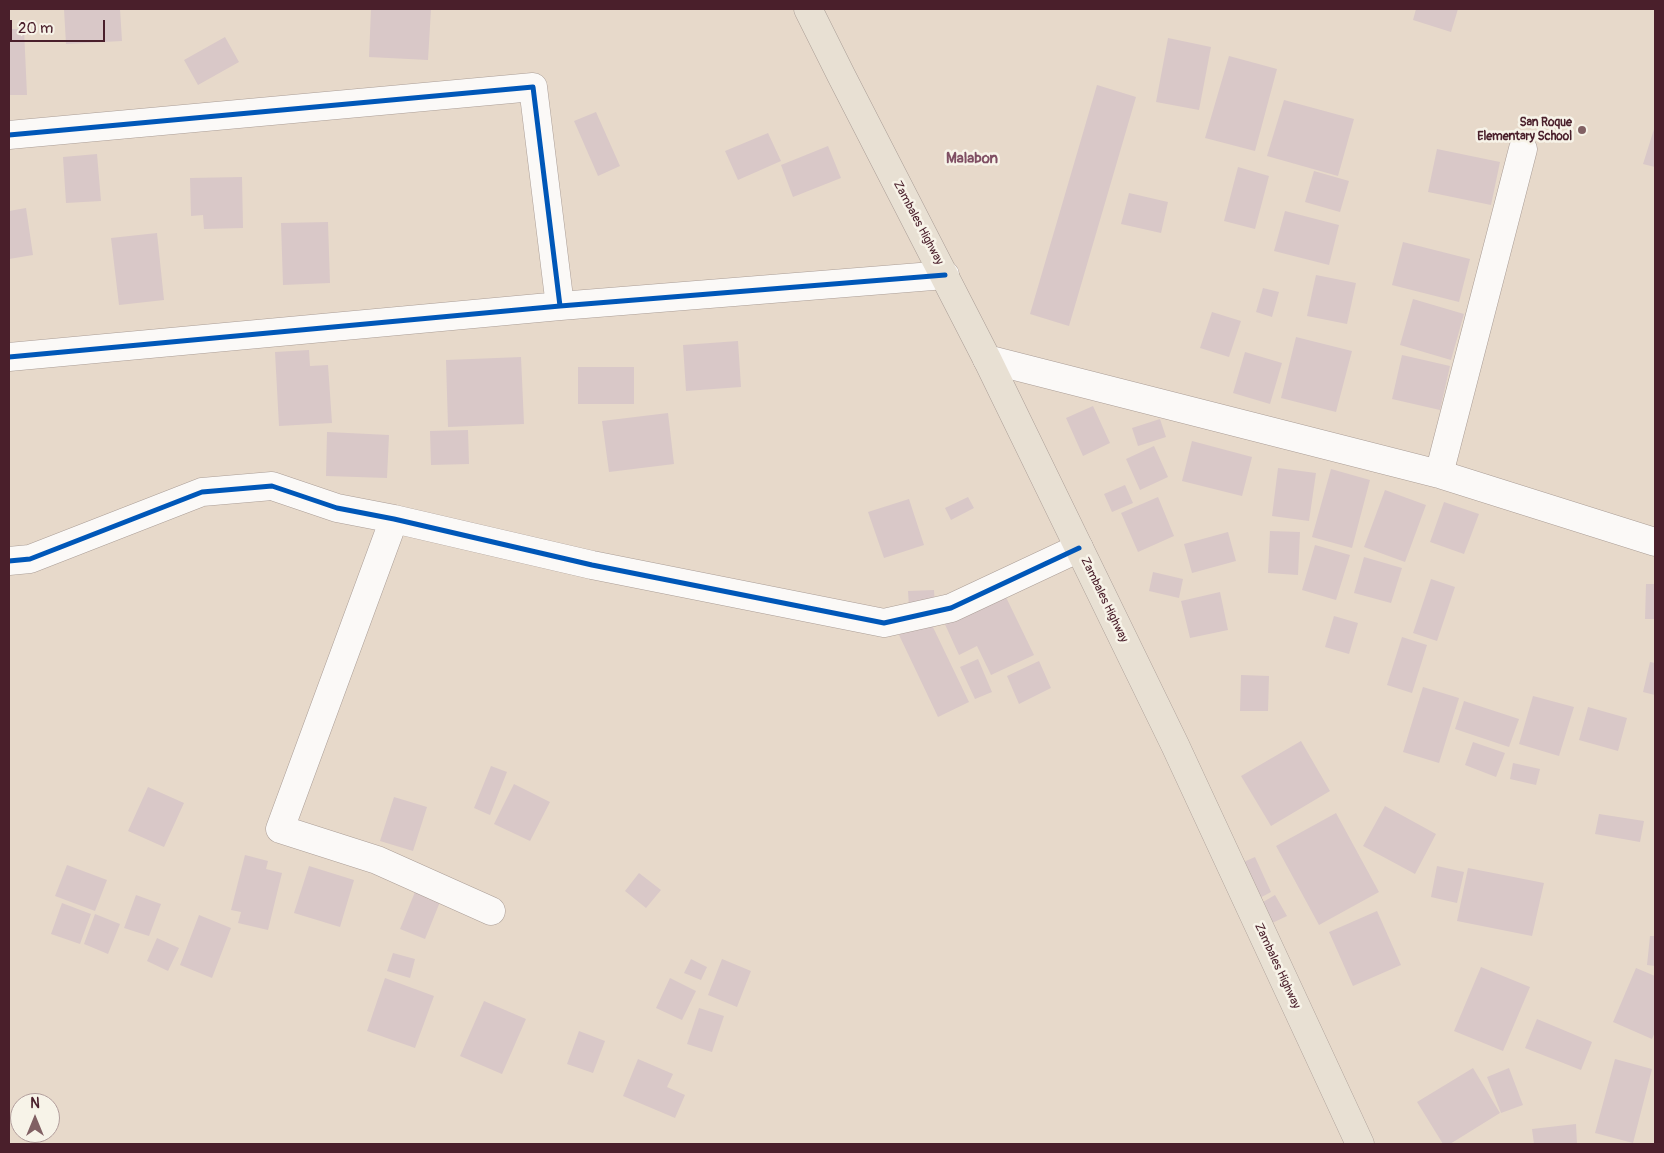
<!DOCTYPE html>
<html>
<head>
<meta charset="utf-8">
<style>
  body { margin:0 }
  #map { position:relative; width:1664px; height:1153px; overflow:hidden; background:#e7d9ca; font-family:Pangolin,sans-serif }
  canvas { display:block }
  .frame { position:absolute; inset:0; border:10px solid #4a1f2b; pointer-events:none }
  .north { position:absolute; left:10px; top:1093px; width:50px; height:50px; box-sizing:border-box; background:#f7f3e8; border:1px solid #b29e9c; border-radius:50%; rotate:0deg; font-size:14px; font-weight:700; line-height:20px; text-align:center; color:#4a1f2b }
  .north::after { content:''; display:block; margin:auto; width:18px; height:22px; background:#816063; clip-path:polygon(50% 0,100% 100%,50% 72%,0 100%) }
  .scale { position:absolute; left:10px; top:20px; width:95px; height:22px; box-sizing:border-box; border:2px solid #4a1f2b; border-top:0; padding-left:6px; font-size:15px; line-height:18px; white-space:nowrap; color:#4a1f2b; -webkit-text-stroke:4px #f7f3e8; paint-order:stroke }
</style>
</head>
<body>
<div id="map">
<canvas width="1664" height="1153"></canvas>
<div class="frame"></div>
<div class="north">N</div>
<div class="scale">20 m</div>
</div>
<script>
const ctx = document.querySelector('canvas').getContext('2d');
ctx.lineJoin = 'round';
function fill(path, color) {
  ctx.fillStyle = color;
  ctx.fill(path, 'evenodd');
}
function toPath(rows) {
  const path = new Path2D();
  for (const r of rows) {
    path.moveTo(r[0], r[1]);
    for (let i = 2; i < r.length; i += 2) path.lineTo(r[i], r[i + 1]);
  }
  return path;
}
function strokePath(path, color, width, dash) {
  ctx.strokeStyle = color;
  ctx.lineWidth = width;
  ctx.lineCap = dash ? 'butt' : 'round';
  ctx.setLineDash(dash || []);
  ctx.stroke(path);
}
function drawText(font, color, halo, rows, align = 'center') {
  ctx.font = font + ' Pangolin,sans-serif';
  ctx.lineWidth = 5;
  ctx.setLineDash([]);
  ctx.textBaseline = 'middle';
  ctx.strokeStyle = halo;
  ctx.fillStyle = color;
  for (const [text, x, y, turn = 0] of rows) {
    ctx.save();
    ctx.translate(x, y);
    ctx.rotate((+turn || 0) * Math.PI / 180);
    ctx.textAlign = isNaN(turn) ? turn : align;
    if (halo) ctx.strokeText(text, 0, 0);
    ctx.fillText(text, 0, 0);
    ctx.restore();
  }
}
fill(toPath([
  [64,9,120,9,122,41,66,44],
  [371,9,431,9,428,60,369,57],
  [1416,9,1458,9,1451,32,1413,20],
  [9,29,24,29,27,95,9,95],
  [225,37,239,62,198,85,184,60],
  [1168,38,1211,47,1199,110,1156,102],
  [1229,56,1277,69,1255,151,1205,138],
  [1097,85,1136,97,1069,326,1030,314],
  [1284,100,1354,119,1338,176,1267,156],
  [596,112,620,166,598,176,574,121],
  [1655,126,1655,167,1643,164],
  [768,133,781,161,738,180,725,151],
  [828,146,841,178,793,197,781,165],
  [1437,149,1500,162,1491,205,1428,192],
  [97,154,101,201,66,203,63,157],
  [1238,167,1269,176,1255,229,1224,221],
  [1314,171,1349,181,1340,212,1305,202],
  [242,177,243,228,204,229,203,215,191,216,190,178],
  [1129,193,1168,202,1161,233,1121,224],
  [26,208,33,255,9,259,9,211],
  [1285,211,1339,225,1329,265,1274,251],
  [328,222,330,283,283,285,281,223],
  [157,233,164,300,119,305,111,238],
  [1403,242,1470,259,1459,302,1392,285],
  [1316,275,1356,283,1347,324,1307,316],
  [1263,288,1279,292,1272,317,1256,312],
  [1413,299,1464,314,1451,360,1400,345],
  [1212,312,1241,321,1229,357,1200,348],
  [1296,337,1352,351,1336,412,1281,398],
  [738,341,741,387,686,391,683,345],
  [309,350,310,366,328,365,332,423,279,426,275,352],
  [1245,352,1282,363,1270,404,1233,393],
  [1402,355,1450,366,1440,410,1392,399],
  [521,357,524,424,448,427,446,360],
  [578,367,634,367,634,404,578,404],
  [1093,406,1110,443,1083,456,1066,418],
  [668,413,674,464,609,472,602,421],
  [1160,419,1166,437,1138,446,1132,428],
  [468,430,469,464,431,465,430,431],
  [327,432,389,435,387,478,326,476],
  [1192,441,1252,457,1242,496,1182,481],
  [1154,446,1168,477,1140,490,1126,459],
  [1278,468,1316,473,1309,521,1272,516],
  [1331,469,1370,480,1352,548,1312,537],
  [1125,485,1133,503,1112,512,1104,494],
  [1385,490,1426,505,1405,562,1364,547],
  [968,497,974,508,951,520,945,508],
  [1158,497,1174,536,1138,552,1121,513],
  [909,499,924,545,884,558,868,512],
  [1444,502,1479,514,1464,554,1430,542],
  [1270,531,1300,532,1298,575,1268,573],
  [1228,532,1236,561,1192,573,1184,544],
  [1315,545,1350,555,1336,600,1302,590],
  [1364,557,1402,568,1391,603,1354,593],
  [1153,572,1183,579,1179,598,1149,591],
  [1431,579,1455,587,1437,641,1413,633],
  [1646,584,1655,584,1655,619,1645,619],
  [934,590,935,606,909,607,908,591],
  [1003,591,1034,655,991,675,977,646,959,655,943,620],
  [1220,592,1228,630,1190,638,1181,601],
  [1334,616,1358,623,1349,654,1325,647],
  [930,621,969,702,938,717,899,635],
  [1402,637,1427,645,1412,693,1387,685],
  [978,659,992,692,975,699,960,667],
  [1039,661,1051,688,1019,704,1007,676],
  [1650,662,1655,663,1655,695,1643,692],
  [1241,675,1269,676,1268,711,1240,711],
  [1423,687,1459,698,1439,763,1403,752],
  [1533,696,1574,707,1559,756,1519,744],
  [1464,701,1519,719,1509,747,1455,729],
  [1588,707,1627,718,1618,751,1579,740],
  [1301,741,1330,791,1271,826,1241,776],
  [1473,742,1505,753,1496,777,1465,765],
  [1513,763,1540,769,1536,785,1510,779],
  [491,766,507,772,490,815,474,808],
  [514,784,550,802,530,841,494,824],
  [148,787,184,803,164,847,128,831],
  [394,797,427,807,413,851,380,841],
  [1385,806,1436,834,1415,874,1363,846],
  [1336,813,1379,892,1319,925,1276,846],
  [1599,814,1644,821,1640,842,1595,834],
  [245,855,268,861,266,869,282,873,268,930,238,923,241,912,231,910],
  [1255,857,1271,892,1256,900,1239,864],
  [67,865,107,880,95,911,55,896],
  [309,866,354,880,340,927,294,913],
  [1437,866,1464,872,1457,903,1431,897],
  [1468,868,1544,883,1532,936,1457,921],
  [639,873,661,890,646,908,625,891],
  [415,892,440,902,425,939,400,929],
  [136,895,161,904,149,936,124,928],
  [1275,895,1287,916,1268,925,1258,905],
  [62,903,91,914,80,944,51,934],
  [1377,911,1401,965,1353,986,1329,932],
  [95,914,120,924,108,954,84,944],
  [199,915,231,928,212,978,180,965],
  [1650,936,1655,936,1655,966,1647,965],
  [157,938,179,948,168,971,147,961],
  [393,953,415,959,410,978,387,971],
  [691,959,707,967,701,980,684,973],
  [722,959,751,971,737,1007,708,995],
  [1481,967,1530,987,1503,1051,1454,1031],
  [1636,968,1655,976,1655,1032,1652,1039,1613,1022],
  [385,978,434,996,415,1048,367,1031],
  [670,978,696,991,682,1020,656,1008],
  [484,1001,526,1019,502,1074,460,1056],
  [699,1008,724,1016,712,1052,687,1044],
  [1537,1019,1592,1042,1581,1070,1525,1048],
  [579,1031,605,1041,593,1073,567,1064],
  [638,1059,673,1074,667,1087,685,1095,675,1118,623,1096],
  [1615,1059,1652,1069,1633,1143,1595,1133],
  [1473,1068,1500,1113,1450,1144,1443,1144,1417,1102],
  [1509,1068,1523,1105,1501,1113,1487,1077],
  [1576,1124,1577,1144,1534,1144,1532,1129]
]), '#d9c8c8');
const street = toPath([
  [9,135,533,87,560,306],
  [9,357,560,306,945,275],
  [987,359,1439,474,1655,542],
  [1439,474,1523,149],
  [394,519,280,829,377,860,491,911],
  [9,561,30,559,202,492,272,486,337,508,394,519,592,565,884,623,951,608,1079,548]
]);
const primary = toPath([
  [808,9,841,75,987,359,1175,745,1360,1144]
]);
strokePath(street, '#aa9d96', 29);
strokePath(primary, '#aa9d96', 29);
strokePath(street, '#fbf9f7', 28);
strokePath(primary, '#e8e0d3', 28);
strokePath(toPath([
  [9,135,533,87,560,306],
  [9,357,560,306,945,275],
  [9,561,30,559,202,492,272,486,337,508,394,519,592,565,884,623,951,608,1079,548]
]), '#0057b8', 5);
for (const [x, y, r, color] of [
  [1582,130,5,"#816063"]
]) {
  const dot = new Path2D();
  dot.arc(x, y, r, 0, 2 * Math.PI);
  ctx.fillStyle = color;
  ctx.fill(dot);
  strokePath(dot, '#f7f3e8', 2);
}
drawText('bold 12px', '#4a1f2b', '#f7f3e8', [
  ["San Roque",1572,123],
  ["Elementary School",1572,137]
], 'right');
drawText('12px', '#4a1f2b', '#f7f3e8', [
  ["Zambales Highway",918,223,62],
  ["Zambales Highway",1104,600,64],
  ["Zambales Highway",1277,966,65]
]);
drawText('bold 15px', '#7f4f63', '#f7f3e8', [
  ["Malabon",972,159]
]);
</script>
</body>
</html>
